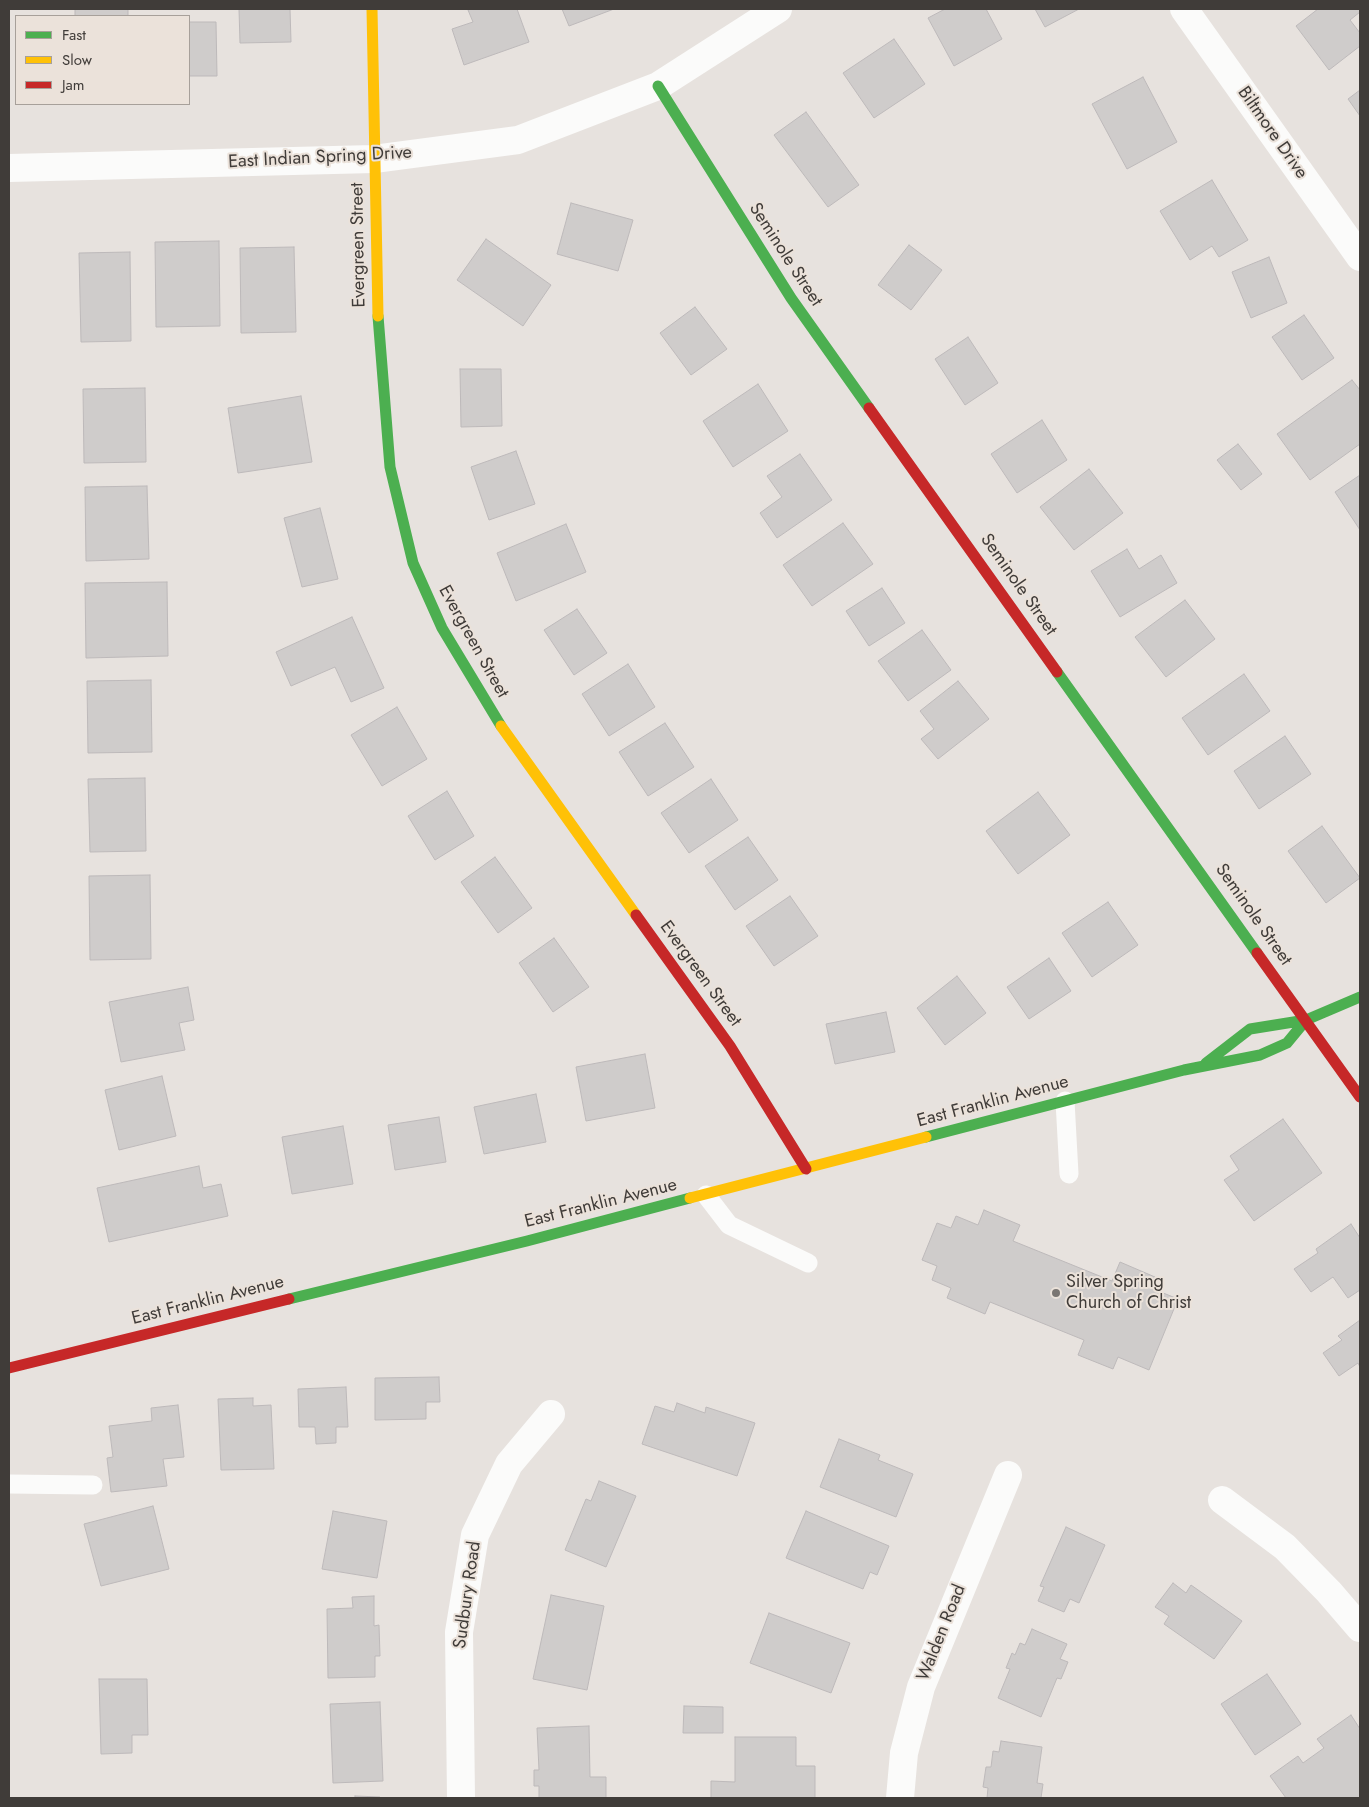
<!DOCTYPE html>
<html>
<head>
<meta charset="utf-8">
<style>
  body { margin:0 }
  #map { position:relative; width:1369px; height:1807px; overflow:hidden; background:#e7e2de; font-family:Jost,sans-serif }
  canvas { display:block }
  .frame { position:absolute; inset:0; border:10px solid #403c39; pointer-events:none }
  .legend { position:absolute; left:15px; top:15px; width:175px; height:90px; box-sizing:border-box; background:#ebe2da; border:1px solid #a7a09a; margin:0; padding:6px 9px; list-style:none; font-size:15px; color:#403c39 }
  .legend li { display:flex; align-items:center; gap:10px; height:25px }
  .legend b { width:25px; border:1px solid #a7a09a }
</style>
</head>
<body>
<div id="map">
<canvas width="1369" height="1807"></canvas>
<div class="frame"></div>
<ul class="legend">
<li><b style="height:6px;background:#4caf50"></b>Fast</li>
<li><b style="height:6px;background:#ffc107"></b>Slow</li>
<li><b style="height:6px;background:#c62828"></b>Jam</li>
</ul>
</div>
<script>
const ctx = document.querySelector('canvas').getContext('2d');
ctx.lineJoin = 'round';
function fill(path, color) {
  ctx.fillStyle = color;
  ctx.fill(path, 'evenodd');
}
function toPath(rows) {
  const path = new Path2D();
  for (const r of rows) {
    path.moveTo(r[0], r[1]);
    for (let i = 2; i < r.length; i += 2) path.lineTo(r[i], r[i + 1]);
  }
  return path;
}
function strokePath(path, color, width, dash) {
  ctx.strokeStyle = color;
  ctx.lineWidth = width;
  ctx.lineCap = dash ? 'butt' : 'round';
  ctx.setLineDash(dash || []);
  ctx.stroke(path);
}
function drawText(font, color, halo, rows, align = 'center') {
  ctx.font = font + ' Jost,sans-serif';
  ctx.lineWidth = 4;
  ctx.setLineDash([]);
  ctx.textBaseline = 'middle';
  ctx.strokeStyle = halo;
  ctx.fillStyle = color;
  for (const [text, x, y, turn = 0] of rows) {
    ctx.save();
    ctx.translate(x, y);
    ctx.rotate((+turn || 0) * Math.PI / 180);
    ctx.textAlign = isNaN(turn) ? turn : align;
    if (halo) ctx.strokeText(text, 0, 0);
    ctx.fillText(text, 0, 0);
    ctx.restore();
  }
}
const building = toPath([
  [75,9,128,9,128,16,75,16,75,9],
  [239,9,290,9,291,42,240,43,239,9],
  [471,9,517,9,529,42,464,65,452,29,473,22,468,10,471,9],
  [562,9,614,9,569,26,562,9],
  [945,9,986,9,1002,39,954,66,928,18,945,9],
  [1035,9,1079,9,1045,27,1035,9],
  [1318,9,1360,9,1360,12,1350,20,1360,33,1360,46,1329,70,1296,26,1318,9],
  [189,22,216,22,217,76,189,76,189,22],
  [894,39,925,84,874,118,843,73,894,39],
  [1143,77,1177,142,1127,169,1092,104,1143,77],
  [1360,90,1360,116,1348,99,1360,90],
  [806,112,859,185,828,207,774,135,806,112],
  [1212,180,1248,240,1219,257,1212,246,1190,260,1160,211,1212,180],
  [571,203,633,220,618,271,557,254,571,203],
  [486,239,551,285,523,326,457,280,486,239],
  [219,241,220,326,156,327,155,242,219,241],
  [909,245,942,270,911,310,878,285,909,245],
  [294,247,296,332,241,333,240,248,294,247],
  [130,252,131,341,81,342,79,253,130,252],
  [1269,257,1287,303,1251,318,1232,272,1269,257],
  [695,307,727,349,691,375,660,333,695,307],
  [1304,315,1334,358,1302,380,1272,337,1304,315],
  [968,337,998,383,965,405,935,359,968,337],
  [460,369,501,369,502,426,461,427,460,369],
  [1352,380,1360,390,1360,444,1310,480,1277,434,1352,380],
  [758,384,788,431,733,467,703,421,758,384],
  [145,388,146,462,84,463,83,389,145,388],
  [301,396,312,462,238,473,228,408,301,396],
  [1042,420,1067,460,1017,493,991,454,1042,420],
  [1238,444,1262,474,1241,490,1217,460,1238,444],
  [516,451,535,504,489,520,471,467,516,451],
  [800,454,832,500,777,538,760,513,782,497,767,476,800,454],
  [1089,469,1123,513,1074,550,1040,507,1089,469],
  [1360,475,1360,530,1335,492,1360,475],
  [147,486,149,559,86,561,85,487,147,486],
  [320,508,338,579,302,587,284,518,320,508],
  [843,523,873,564,812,606,783,565,843,523],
  [566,524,586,572,516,601,497,553,566,524],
  [1127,549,1139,569,1161,555,1177,583,1120,617,1091,571,1127,549],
  [167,582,168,656,86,658,85,583,167,582],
  [882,588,905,623,869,646,846,611,882,588],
  [1185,600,1215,639,1166,677,1135,637,1185,600],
  [577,609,607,653,574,675,544,630,577,609],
  [352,617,384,688,351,702,335,667,291,686,276,652,352,617],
  [922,630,951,670,908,701,878,661,922,630],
  [628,664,655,707,609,736,582,694,628,664],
  [1244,674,1270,711,1208,755,1182,718,1244,674],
  [151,680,152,752,88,753,87,681,151,680],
  [958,681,989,719,938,759,921,739,934,729,920,711,958,681],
  [397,707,427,759,382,786,351,735,397,707],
  [665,723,694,767,648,796,619,752,665,723],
  [1285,736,1311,774,1259,809,1234,771,1285,736],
  [145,778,146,851,90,852,88,779,145,778],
  [711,779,738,820,689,853,661,813,711,779],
  [447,791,474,836,435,860,408,816,447,791],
  [1038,792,1070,835,1018,874,986,831,1038,792],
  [1322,826,1360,878,1326,903,1288,851,1322,826],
  [748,837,778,880,735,910,705,866,748,837],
  [495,857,532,908,498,933,461,882,495,857],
  [150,875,151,959,90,960,89,876,150,875],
  [790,896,818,936,774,966,746,926,790,896],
  [1108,902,1138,945,1092,977,1062,933,1108,902],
  [554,938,589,987,553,1012,519,963,554,938],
  [1049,958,1071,991,1029,1019,1007,987,1049,958],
  [957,976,986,1013,945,1045,917,1008,957,976],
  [188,987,194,1020,179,1023,185,1050,121,1062,109,1002,188,987],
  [886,1012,895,1052,835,1064,826,1024,886,1012],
  [645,1054,655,1108,586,1121,576,1067,645,1054],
  [162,1076,176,1136,119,1150,105,1090,162,1076],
  [536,1094,546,1142,484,1154,474,1107,536,1094],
  [439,1117,446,1162,395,1170,388,1125,439,1117],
  [1283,1119,1322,1173,1254,1221,1224,1180,1239,1170,1230,1156,1283,1119],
  [343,1126,353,1184,292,1194,282,1137,343,1126],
  [199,1166,203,1188,221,1184,228,1216,109,1242,97,1188,199,1166],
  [984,1210,1020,1225,1013,1241,1112,1281,1120,1262,1155,1277,1151,1288,1178,1299,1149,1370,1118,1357,1113,1369,1078,1355,1084,1340,990,1302,985,1314,947,1298,951,1288,932,1280,937,1266,922,1260,937,1223,951,1228,956,1216,978,1225,984,1210],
  [1351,1224,1360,1238,1360,1290,1348,1298,1333,1277,1311,1292,1294,1269,1318,1253,1316,1249,1351,1224],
  [1360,1320,1360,1367,1358,1363,1339,1376,1323,1353,1342,1340,1338,1336,1360,1320],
  [439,1377,440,1402,426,1402,426,1419,375,1420,375,1378,439,1377],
  [346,1387,348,1427,336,1427,336,1443,316,1444,315,1427,299,1427,298,1389,346,1387],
  [253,1398,253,1406,271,1405,274,1469,221,1470,218,1399,253,1398],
  [677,1403,705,1413,706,1407,755,1423,737,1476,642,1444,655,1406,674,1412,677,1403],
  [178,1405,184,1457,163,1459,167,1486,111,1492,107,1458,113,1457,109,1426,152,1421,151,1408,178,1405],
  [839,1439,880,1455,878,1460,913,1474,896,1517,820,1487,839,1439],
  [599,1481,636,1496,606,1567,565,1550,586,1499,591,1501,599,1481],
  [153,1506,169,1569,101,1586,84,1524,153,1506],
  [333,1511,387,1521,377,1578,322,1569,333,1511],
  [806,1511,889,1546,877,1575,870,1572,863,1589,786,1558,806,1511],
  [1066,1527,1105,1545,1079,1603,1070,1599,1064,1612,1038,1601,1044,1587,1040,1586,1066,1527],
  [1173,1583,1186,1593,1191,1585,1242,1621,1214,1659,1164,1624,1169,1616,1155,1607,1173,1583],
  [551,1595,604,1606,587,1690,533,1679,551,1595],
  [374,1596,374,1626,379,1625,380,1656,375,1656,375,1677,328,1678,327,1609,353,1608,352,1597,374,1596],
  [769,1613,850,1643,831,1693,750,1663,769,1613],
  [1032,1629,1067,1644,1060,1659,1068,1662,1061,1679,1057,1678,1041,1717,998,1698,1010,1669,1006,1668,1012,1653,1015,1655,1020,1643,1025,1645,1032,1629],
  [1267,1674,1301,1724,1255,1755,1221,1704,1267,1674],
  [99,1679,147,1679,148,1735,132,1735,132,1753,101,1754,99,1679],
  [380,1702,383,1781,333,1783,330,1704,380,1702],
  [684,1706,723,1707,723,1733,683,1733,684,1706],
  [1351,1715,1360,1729,1360,1798,1286,1798,1270,1776,1298,1756,1303,1763,1324,1748,1317,1739,1351,1715],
  [589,1726,590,1777,606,1777,606,1798,539,1798,539,1786,534,1786,534,1770,539,1770,537,1728,589,1726],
  [735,1737,796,1737,796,1766,815,1766,815,1798,711,1798,711,1781,735,1782,735,1737],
  [1001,1741,1042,1747,1037,1783,1043,1784,1041,1798,987,1798,988,1788,983,1787,986,1767,991,1767,993,1751,999,1752,1001,1741],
  [355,1796,380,1797,380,1798,355,1798,355,1796]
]);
fill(building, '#cfcccb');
strokePath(building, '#bdb9ba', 1);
strokePath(toPath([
  [1065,1101,1069,1174],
  [706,1195,729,1225,808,1263],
  [9,1484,93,1485]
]), '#fbfbfa', 19);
strokePath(toPath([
  [1184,9,1360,257],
  [9,168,374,159,518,140,658,86,778,9],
  [1222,1500,1285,1547,1329,1592,1360,1628],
  [461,1798,459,1632,475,1535,509,1464,551,1414],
  [900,1798,904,1753,921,1687,1008,1475]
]), '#fbfbfa', 28);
strokePath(toPath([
  [658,86,791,298,869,408],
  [378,316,390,467,413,563,442,628,501,726],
  [1057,672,1257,953],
  [1206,1063,1250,1029,1306,1020,1360,997],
  [926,1137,1184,1070,1260,1055,1287,1043,1306,1020],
  [289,1299,527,1241,690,1198]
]), '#4caf50', 11);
strokePath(toPath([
  [372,9,378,316],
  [501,726,636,915],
  [690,1198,926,1137]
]), '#ffc107', 11);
strokePath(toPath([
  [869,408,1057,672],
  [636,915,730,1046,806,1169],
  [1257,953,1360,1097],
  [9,1368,289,1299]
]), '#c62828', 11);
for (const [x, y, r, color] of [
  [1056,1293,5,"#7a7673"]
]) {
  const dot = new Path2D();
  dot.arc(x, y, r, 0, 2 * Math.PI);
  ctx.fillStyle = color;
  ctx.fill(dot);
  strokePath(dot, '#ebe2da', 2);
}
drawText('18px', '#403c39', '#ebe2da', [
  ["Biltmore Drive",1272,133,55],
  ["East Indian Spring Drive",320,158,-3],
  ["Evergreen Street",359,245,-91],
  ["Seminole Street",785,255,57],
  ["Seminole Street",1018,585,55],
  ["Evergreen Street",473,642,61],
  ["Seminole Street",1253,915,55],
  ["Evergreen Street",700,974,54],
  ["East Franklin Avenue",993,1102,-15],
  ["East Franklin Avenue",601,1204,-14],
  ["East Franklin Avenue",208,1301,-14],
  ["Sudbury Road",468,1595,-82],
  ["Walden Road",942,1633,-68]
]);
drawText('18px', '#403c39', '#ebe2da', [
  ["Silver Spring",1066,1283],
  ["Church of Christ",1066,1304]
], 'left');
</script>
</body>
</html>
